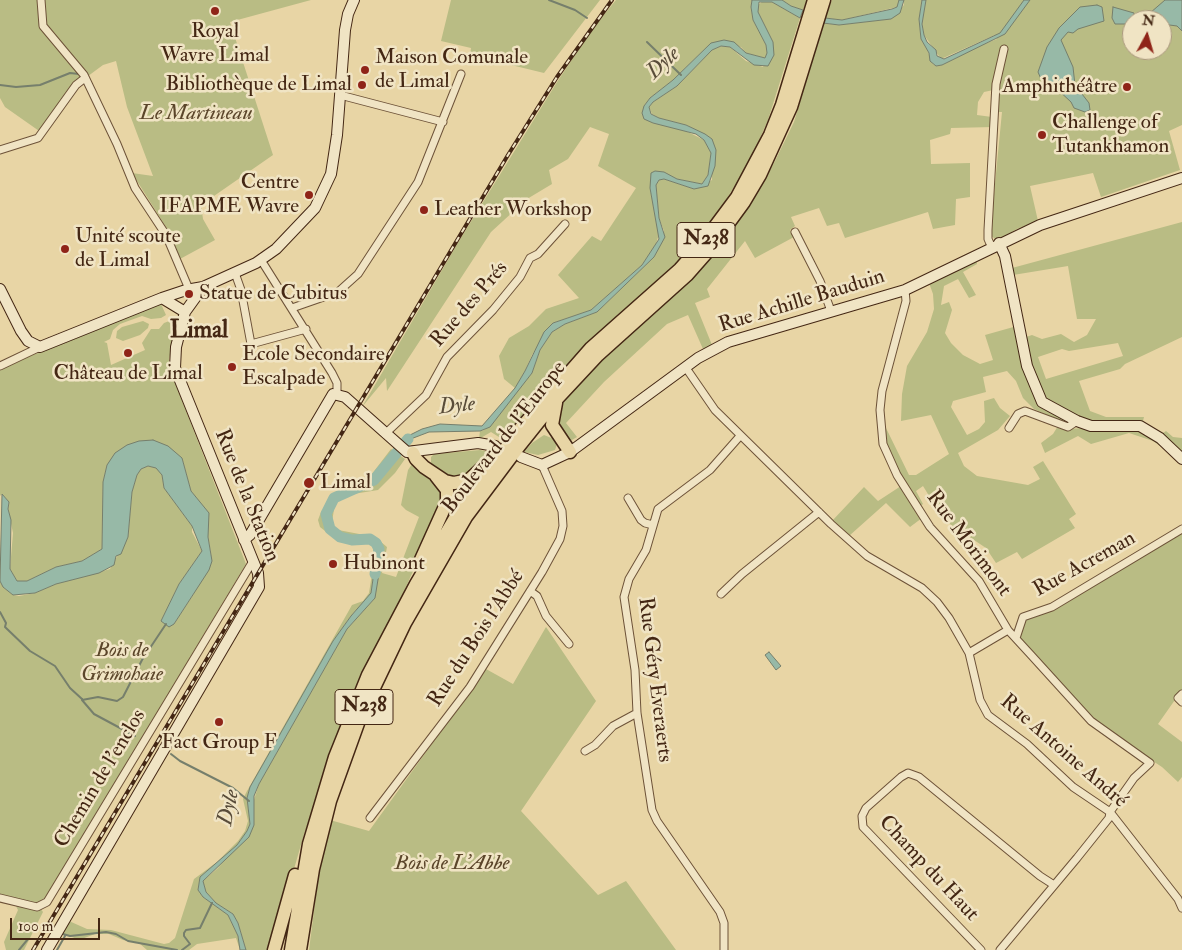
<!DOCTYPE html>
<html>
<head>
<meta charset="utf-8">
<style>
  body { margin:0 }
  #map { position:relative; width:1182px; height:950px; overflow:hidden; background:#e8d5a5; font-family:"IM FELL Double Pica",serif }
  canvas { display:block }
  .north { position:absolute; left:1122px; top:10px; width:50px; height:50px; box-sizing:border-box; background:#f0e4c4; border:1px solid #ab987e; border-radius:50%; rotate:6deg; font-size:14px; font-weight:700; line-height:20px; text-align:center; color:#442714 }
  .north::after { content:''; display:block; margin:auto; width:18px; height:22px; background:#8f2418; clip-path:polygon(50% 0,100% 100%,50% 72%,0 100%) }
  .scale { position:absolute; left:10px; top:918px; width:90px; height:22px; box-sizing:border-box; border:2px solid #442714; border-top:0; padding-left:6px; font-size:15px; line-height:18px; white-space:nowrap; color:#442714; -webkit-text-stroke:4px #f0e4c4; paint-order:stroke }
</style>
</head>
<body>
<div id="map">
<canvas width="1182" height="950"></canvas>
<div class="north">N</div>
<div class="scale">100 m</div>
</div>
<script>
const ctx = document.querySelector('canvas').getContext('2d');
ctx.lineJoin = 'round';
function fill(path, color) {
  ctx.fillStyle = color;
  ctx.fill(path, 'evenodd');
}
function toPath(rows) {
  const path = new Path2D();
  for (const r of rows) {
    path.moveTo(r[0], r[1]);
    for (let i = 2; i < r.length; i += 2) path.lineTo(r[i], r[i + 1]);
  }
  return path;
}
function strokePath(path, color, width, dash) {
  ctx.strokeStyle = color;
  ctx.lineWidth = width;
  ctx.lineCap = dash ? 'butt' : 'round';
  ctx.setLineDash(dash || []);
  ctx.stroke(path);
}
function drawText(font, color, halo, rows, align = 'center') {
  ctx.font = font + ' "IM FELL Double Pica",serif';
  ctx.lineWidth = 5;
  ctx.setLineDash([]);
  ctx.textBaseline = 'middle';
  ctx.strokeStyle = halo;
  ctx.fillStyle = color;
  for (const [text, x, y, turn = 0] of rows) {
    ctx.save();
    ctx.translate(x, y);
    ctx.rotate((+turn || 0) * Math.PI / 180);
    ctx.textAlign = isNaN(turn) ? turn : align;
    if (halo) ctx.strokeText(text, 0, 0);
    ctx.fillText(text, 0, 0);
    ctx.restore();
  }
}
fill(toPath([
  [0,0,311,0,230,22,273,155,201,205,203,219,215,240,180,259,169,232,132,173,153,176,127,107,116,61,103,65,80,82,42,133,5,107,0,98],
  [451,0,600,0,544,73,470,55,471,48,441,41],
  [616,0,752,0,751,7,753,20,766,45,767,53,765,58,746,53,741,47,711,43,673,80,650,98,644,106,653,123,682,129,704,140,711,153,710,160,708,175,702,184,677,179,663,172,650,188,659,234,656,244,642,265,591,310,553,323,532,355,525,371,515,388,504,379,499,356,509,338,529,326,546,309,579,298,558,275,592,236,601,241,636,188,598,166,609,134,590,127,568,159,549,170,552,184,527,199,491,232,387,391,386,378,362,407,459,241,557,82,593,28],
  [764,0,772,2,800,18,768,120,749,163,726,200,692,246,662,279,586,346,502,439,491,432,479,439,480,431,484,430,532,373,540,350,552,332,565,324,597,312,654,257,664,231,659,218,656,185,659,180,664,179,694,189,712,180,712,139,686,125,659,118,652,114,649,107,653,102,677,86,712,50,721,46,730,47,746,61,763,67,773,42,758,12,757,6],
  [782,0,807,0,803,10,791,6],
  [832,0,899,0,897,7,842,20,825,18],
  [904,0,922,0,919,19,921,39,927,49,933,64,937,66,942,65,974,48,997,39,995,35,941,59,924,35,922,24,926,0,1182,0,1182,125,1169,131,1180,170,1101,197,1093,173,1030,186,1038,221,1017,229,1000,239,994,238,990,235,1002,112,998,112,998,89,984,92,978,102,977,115,992,117,993,127,951,128,950,134,930,140,931,164,970,163,970,197,956,199,955,225,933,229,928,212,845,238,839,223,827,226,819,208,791,217,795,226,790,230,794,237,755,258,745,241,707,289,710,297,695,303,712,345,703,349,688,315,667,324,604,382,566,423,577,437,570,441,558,430,557,412,566,399,593,368,696,274,723,243,752,202,775,161,794,122,823,23,839,25,891,19,904,5],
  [1132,20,1162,20,1162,50,1132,50],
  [1182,222,1182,337,1125,364,1120,369,1079,381,1090,411,1106,417,1144,417,1142,425,1093,423,1043,401,1023,338,1032,335,1042,339,1061,334,1074,342,1087,335,1096,319,1077,319,1068,266,1013,275,1012,268],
  [1118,343,1123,356,1046,379,1038,357,1062,349,1069,351],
  [976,258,977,264,963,272,976,295,969,298,958,279,944,286,941,305,949,302,952,310,945,333,951,343,963,355,980,364,993,360,985,335,1017,326,1040,403,1070,420,1066,424,1034,409,1023,398,1016,381,1007,371,983,377,986,392,953,401,951,407,967,435,979,429,985,422,984,401,994,398,1000,408,1010,416,998,430,958,453,964,466,977,476,1028,485,1040,479,1033,467,1043,461,1076,514,1069,519,1075,528,1022,559,1017,552,996,563,986,548,944,520,923,486,916,491,923,504,919,507,905,485,885,446,883,428,886,428,909,475,916,475,949,454,931,415,901,421,902,394,907,366,927,332,934,309,933,294,929,283],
  [161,304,166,315,161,318,151,319,142,316,120,324,113,330,110,339,104,342,107,343,111,365,145,350,142,343,151,329,159,329,164,323,172,320,178,325,169,359,170,370,246,564,45,900,41,901,38,905,43,912,24,950,6,950,4,942,18,910,13,900,0,897,0,581,3,587,13,595,19,596,35,593,56,584,110,569,128,537,132,492,137,475,141,469,148,466,157,468,162,475,164,488,192,526,192,532,202,551,179,584,161,621,174,624,193,595,211,554,208,537,208,513,191,491,182,458,107,465,103,482,102,549,82,561,56,567,27,581,17,581,10,569,13,533,8,509,9,502,2,494,0,496,0,368],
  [143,321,149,324,148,328,140,335,123,341,116,338,117,331,122,327],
  [1131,425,1151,433,1167,451,1153,441,1129,433,1091,444,1078,436,1045,453,1041,443,1053,434,1058,426,1067,429],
  [1166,431,1173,437,1182,438,1182,455,1159,436],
  [544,435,554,439,557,444,555,450,538,455,524,452,532,443],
  [391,449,405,459,395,473,378,490,347,495,335,503,332,522,333,529,375,537,387,547,382,573,396,577,419,517,406,510,401,505,408,470,412,464,439,487,442,493,441,508,394,614,350,703,304,834,271,950,246,950,238,923,233,914,216,903,206,892,203,881,218,868,254,825,252,806,259,784,347,629,375,598,376,558,371,593,351,616,333,641,250,787,247,798,250,824,247,831,237,845,200,877,198,890,203,897,228,915,238,936,240,950,236,938,197,944,189,950,147,950,139,943,123,940,109,934,95,934,79,940,72,937,62,935,63,930,69,921,87,929,111,930,164,944,169,943,175,938,194,879,217,862,238,841,245,831,248,821,243,799,247,791,352,605,363,601,369,593,374,561,373,547,369,543,334,538,320,527,318,520,321,512,332,496,368,479],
  [480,450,490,452,468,476,450,480,431,465,431,457,434,454],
  [475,481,431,551,449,489],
  [901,486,922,518,910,527,886,503,849,536,832,521,864,487,878,501],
  [1182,532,1182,699,1177,697,1158,724,1182,742,1182,777,1178,782,1162,767,1101,727,1020,639,1021,623,1031,616,1060,607],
  [546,627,596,701,521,811,598,895,626,881,676,950,309,950,321,856,330,820,369,831,486,669,513,684]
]), '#b9bc84');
const water = toPath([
  [752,0,782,0,791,6,803,10,800,18,772,2,759,2,758,12,773,42,774,55,768,66,754,65,730,47,721,46,712,50,677,86,653,102,649,107,651,114,659,118,686,125,705,134,712,139,716,150,715,166,708,186,694,189,664,179,659,180,656,185,659,218,665,237,654,257,597,312,565,324,552,332,540,350,532,373,490,427,480,431,429,432,408,440,404,445,400,442,402,439,422,429,440,424,482,426,515,388,525,371,544,332,553,323,591,310,642,265,659,239,650,188,651,173,655,171,664,172,677,179,702,184,708,175,711,153,704,140,696,134,653,123,644,119,642,113,644,106,650,98,673,80,711,43,724,40,734,42,746,53,765,58,767,53,766,45,753,20,751,7,752,0],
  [899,0,904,0,900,13,891,19,839,25,823,23,825,18,842,20,892,9,897,7,899,0],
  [922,0,926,0,922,24,924,35,927,42,936,50,937,56,944,59,1000,33,1024,0,1030,0,1005,34,942,65,936,66,930,61,929,53,921,39,919,19,922,0],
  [1165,0,1182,0,1182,31,1177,26,1162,24,1162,20,1147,20,1139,18,1151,19,1150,13,1165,0],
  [1097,5,1102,7,1104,21,1078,29,1073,33,1068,32,1061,40,1073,67,1075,85,1089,103,1090,110,1085,112,1074,108,1071,102,1056,88,1041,79,1038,72,1047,47,1059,28,1080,7,1097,5],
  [1113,7,1134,13,1133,20,1125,24,1115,24,1112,18,1113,7],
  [153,440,168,446,182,458,191,491,209,513,208,537,212,561,209,570,174,624,169,627,161,621,179,584,202,551,192,526,164,488,162,475,156,468,148,466,141,469,137,475,132,492,128,537,121,554,116,556,114,565,99,573,56,584,35,593,13,595,3,587,0,581,2,494,9,502,8,509,11,520,10,569,17,581,27,581,56,567,82,561,102,549,103,482,107,465,115,453,127,445,139,441,153,440],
  [376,558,381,561,375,598,347,629,259,784,254,796,254,825,249,837,203,881,206,892,216,903,233,914,238,923,246,950,240,950,238,936,228,915,203,897,198,890,200,877,237,845,247,831,250,824,247,798,250,787,333,641,351,616,371,593,376,558],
  [769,652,781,666,776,670,765,655,769,652]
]);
fill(water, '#97b9a7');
strokePath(water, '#767f6c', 1);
strokePath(toPath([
  [549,0,575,10,587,18],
  [647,42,681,75],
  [0,85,16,87,40,85,70,73,79,74],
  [0,612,6,623,5,627,30,651,55,666,70,688,82,699],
  [135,736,94,714,82,700,98,697,117,701,123,697,142,660,166,624],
  [171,754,180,761,233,788,249,801],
  [63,934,70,936,106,932,116,934,128,941,177,950],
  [19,950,28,939],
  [57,950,65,936],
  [182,950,190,944,184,936,184,933,186,930,200,928,212,903]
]), '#767f6c', 2);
strokePath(toPath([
  [375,574,379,549,376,543,370,539,352,540,340,537,330,529,326,514,334,498,374,480,408,439]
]), '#97b9a7', 11);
const street = toPath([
  [41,0,43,26,84,75,117,144,135,188,166,235,189,289],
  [340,95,443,122],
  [0,150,38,138,76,85,85,78],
  [795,232,820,281,831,311],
  [992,248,988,239,988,230,996,84,1004,49],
  [261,260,332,373,337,383,337,393],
  [235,273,241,290,251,344,306,329],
  [905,290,906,301,882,391,880,410,883,444,897,475,930,527,979,581,1008,630,1031,655,1091,721,1150,763,1134,778,1110,812,1109,818,1077,858,1000,950],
  [292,308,338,292,358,274,418,182,461,74],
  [0,366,40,347],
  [686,368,715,410,831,524,867,556,922,588,937,602,949,618,969,653,980,700,988,715,1027,744,1073,787,1110,812,1178,899,1182,908],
  [1009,428,1018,414,1025,411,1068,427,1077,421],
  [385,434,426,395,447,357,493,310,520,277,530,258,538,254,565,224],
  [628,498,641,520,645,523,653,525],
  [530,591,537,596,546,616,569,644],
  [721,594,742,574,819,512],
  [1016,638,1023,617,1052,607,1182,529],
  [969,653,1008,630],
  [1182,694,1178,698,1182,702],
  [585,751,595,745,613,726,637,713],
  [370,818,470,687,542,572,560,539,563,526,562,511,542,465],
  [0,898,37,907,47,902,253,561],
  [724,950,724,923,720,912,657,821,652,810,637,713,635,670,624,597,629,579,646,550,658,509,710,470,740,436],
  [981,950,863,827,862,816,866,808,901,777,908,773,919,777,1040,876,1054,885]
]);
const secondary = toPath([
  [999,243,1005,256,1027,366,1042,402,1077,421,1091,426,1140,426,1160,438,1182,459],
  [0,289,21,331,28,341,40,347,162,298,186,290,203,287,256,263,276,249,315,208,331,174,337,135,345,30,348,14,354,0],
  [162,298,185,312],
  [521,457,542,465,570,452,698,358,728,342,905,290,1040,225,1182,178],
  [244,540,250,535,333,394,345,397,407,452,478,443,495,446],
  [47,950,259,587,258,573,175,368,176,347,185,312,203,287]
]);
const highway = toPath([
  [556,403,552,425,570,452],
  [413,453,416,459,424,467,445,481,454,483,469,480,483,467],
  [419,564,447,502,447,490,436,476],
  [274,950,295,875],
  [291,950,309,844,335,757,368,675,416,584,458,513,520,429,591,348,680,269,702,244,737,197,770,135,782,105,814,0],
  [300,950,313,869,330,801,361,715,405,623,466,517,520,445,556,400,598,355,687,275,709,250,744,202,760,175,791,107,824,0]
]);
strokePath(street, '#6d5238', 9);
strokePath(secondary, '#442714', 12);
strokePath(highway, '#442714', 15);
strokePath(street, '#f0e4c4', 7);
strokePath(secondary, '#f0e4c4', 10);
strokePath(highway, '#e8d5a5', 12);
const rail = toPath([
  [33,950,508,155,557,77,612,0]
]);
strokePath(rail, '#442714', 4);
strokePath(rail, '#f0e4c4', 2, [5.5]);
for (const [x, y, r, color] of [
  [215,11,5,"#8f2418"],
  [365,70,5,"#8f2418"],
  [362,85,5,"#8f2418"],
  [1127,87,5,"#8f2418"],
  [1042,135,5,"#8f2418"],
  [309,195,5,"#8f2418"],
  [424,210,5,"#8f2418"],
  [65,249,5,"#8f2418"],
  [189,294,5,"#8f2418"],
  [128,353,5,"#8f2418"],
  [232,367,5,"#8f2418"],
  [309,483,6,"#8f2418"],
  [333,564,5,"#8f2418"],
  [219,722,5,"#8f2418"]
]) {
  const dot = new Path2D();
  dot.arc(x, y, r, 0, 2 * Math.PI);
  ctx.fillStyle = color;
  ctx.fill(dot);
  strokePath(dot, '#f0e4c4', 2);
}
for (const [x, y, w] of [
  [706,240,58],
  [364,707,58]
]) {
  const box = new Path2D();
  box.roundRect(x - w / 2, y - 17.5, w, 35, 4);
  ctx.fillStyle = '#f0e4c4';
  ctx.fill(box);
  strokePath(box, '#442714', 1);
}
drawText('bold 20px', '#442714', null, [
  ["N238",706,240],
  ["N238",364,707]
]);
drawText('21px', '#442714', '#f0e4c4', [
  ["Royal",215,32,"center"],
  ["Wavre Limal",215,56,"center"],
  ["Maison Comunale",375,58],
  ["de Limal",375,82],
  ["Bibliothèque de Limal",352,85,"right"],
  ["Amphithéâtre",1117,87,"right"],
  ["Challenge of",1052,123],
  ["Tutankhamon",1052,147],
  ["Centre",299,183,"right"],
  ["IFAPME Wavre",299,207,"right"],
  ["Leather Workshop",434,210],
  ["Unité scoute",75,237],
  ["de Limal",75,261],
  ["Statue de Cubitus",199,294],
  ["Ecole Secondaire",242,355],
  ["Escalpade",242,379],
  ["Château de Limal",128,374,"center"],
  ["Limal",320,483],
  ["Hubinont",343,564],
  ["Fact Group F",219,743,"center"]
], 'left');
drawText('italic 21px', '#5b452a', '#f0e4c4', [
  ["Le Martineau",196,114],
  ["Bois de",122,651],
  ["Grimohaie",122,675],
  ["Bois de L'Abbe",452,864]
]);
drawText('21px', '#442714', '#f0e4c4', [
  ["Rue Achille Bauduin",802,302,-17],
  ["Rue des Prés",470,305,-49],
  ["Boulevard de l'Europe",505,438,-52],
  ["Rue de la Station",246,496,68],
  ["Rue Morimont",968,544,53],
  ["Rue Acreman",1085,565,-29],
  ["Rue du Bois l'Abbé",477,639,-57],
  ["Rue Géry Everaerts",654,680,83],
  ["Rue Antoine André",1063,752,41],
  ["Chemin de l'enclos",101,779,-59],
  ["Champ du Haut",928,869,47]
]);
drawText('italic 22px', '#594c39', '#f0e4c4', [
  ["Dyle",664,64,-43],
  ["Dyle",457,407,-6],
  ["Dyle",230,808,-78]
]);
drawText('bold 24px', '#442714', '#f0e4c4', [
  ["Limal",199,332]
]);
</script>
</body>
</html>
